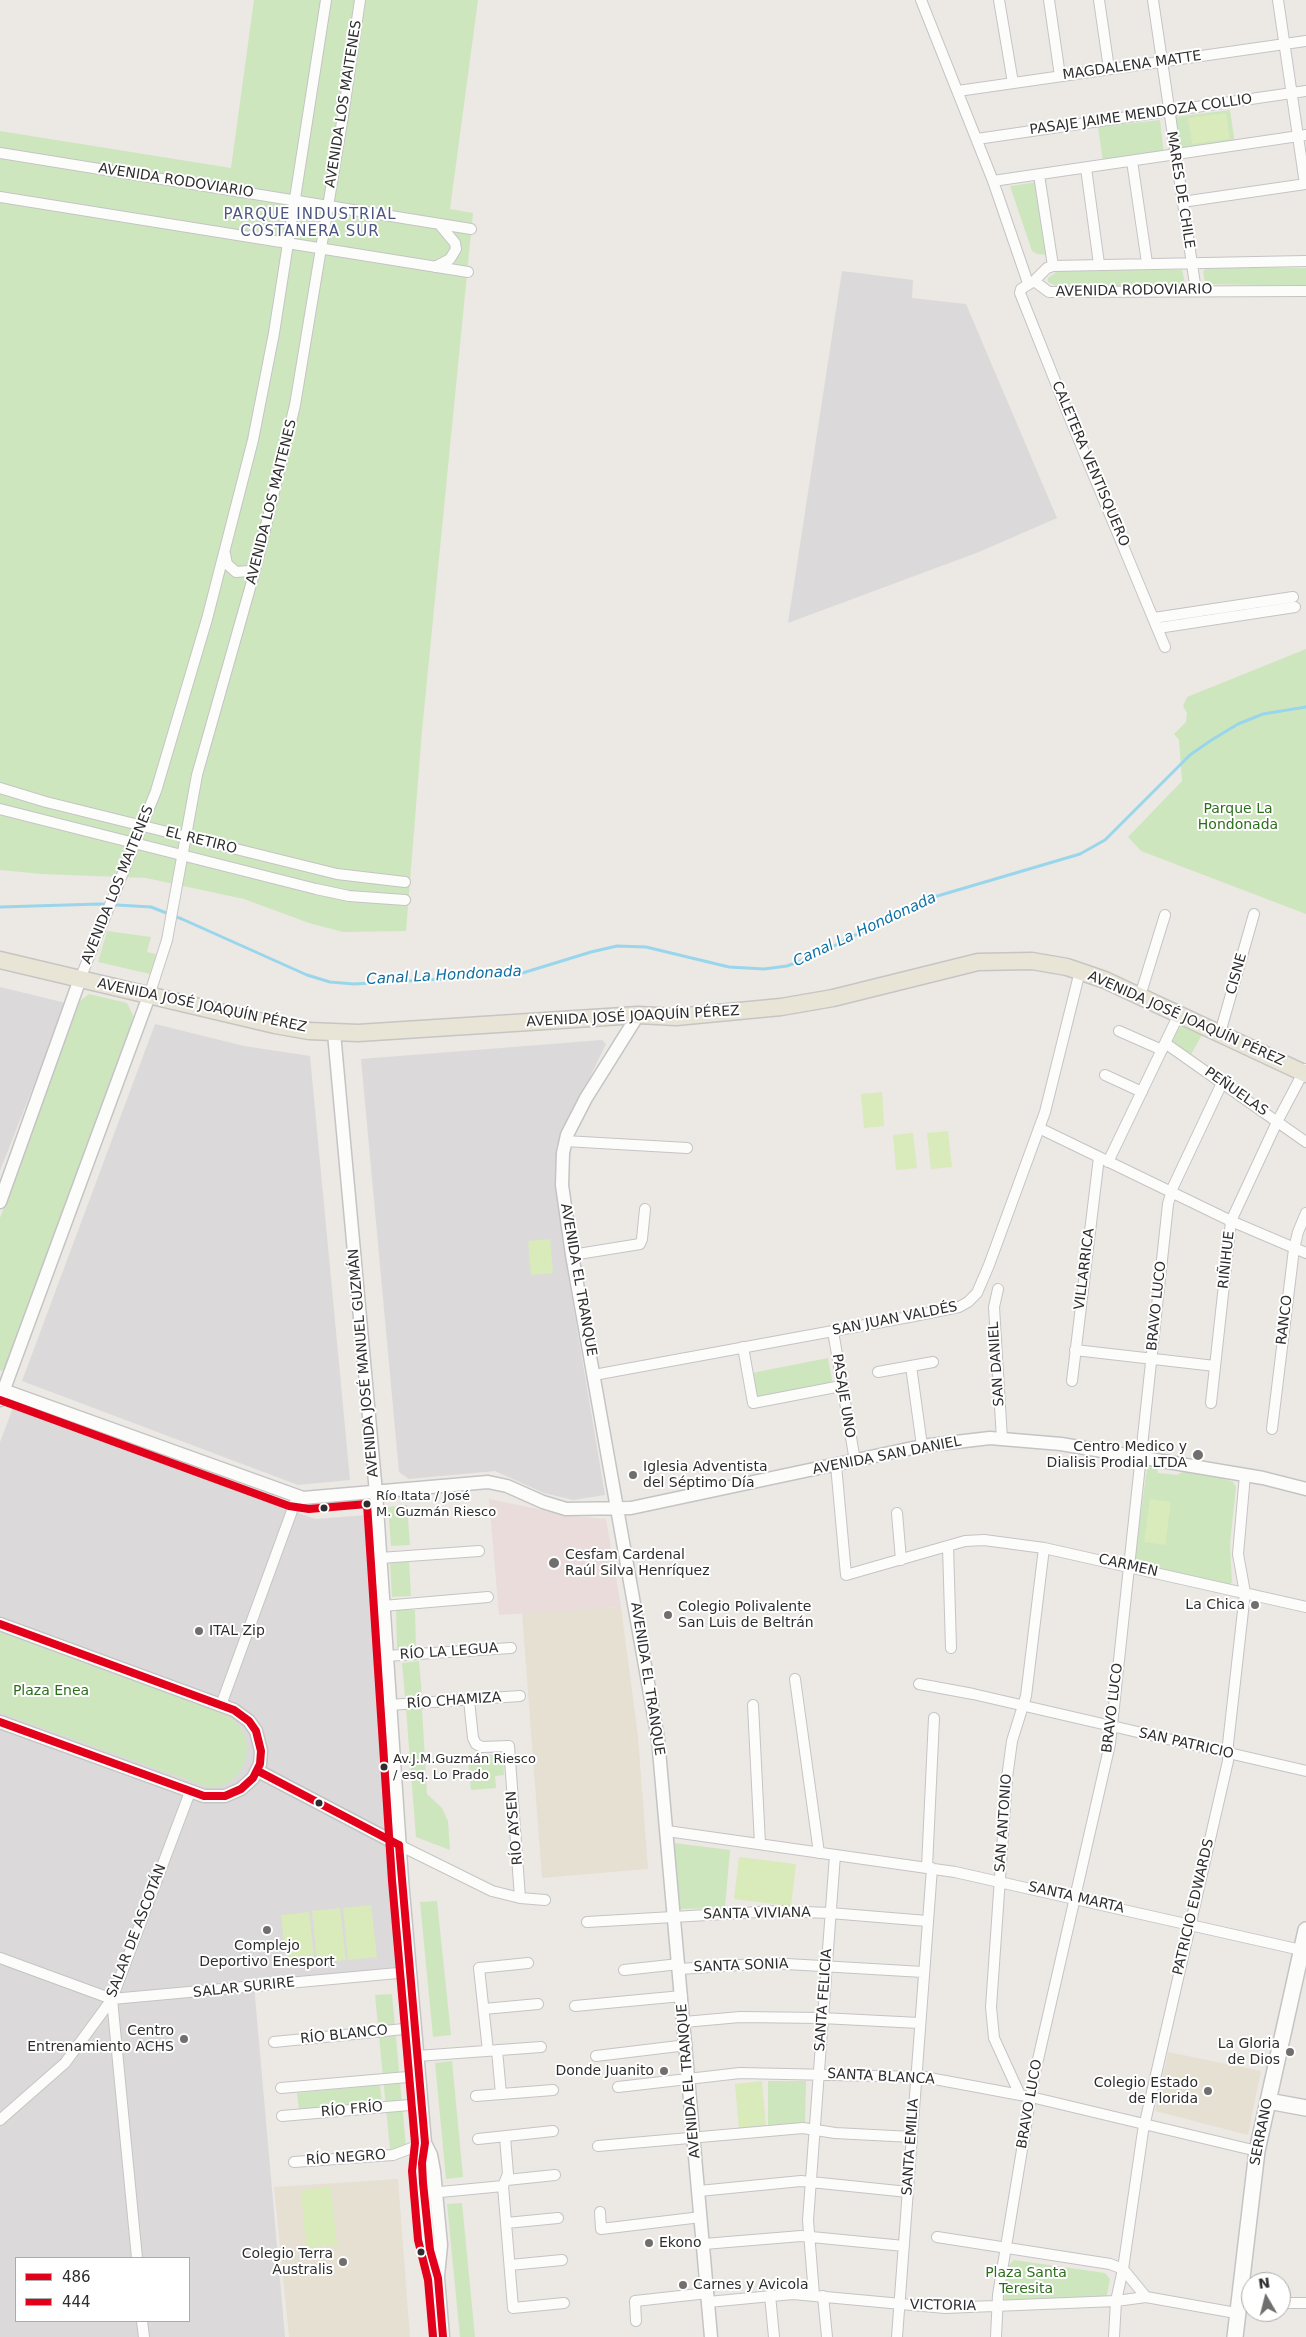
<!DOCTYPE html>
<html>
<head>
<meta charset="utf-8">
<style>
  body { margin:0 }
  #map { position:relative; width:1306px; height:2337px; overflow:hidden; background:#ece8e4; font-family:"DejaVu Sans",sans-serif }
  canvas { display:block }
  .legend { position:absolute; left:15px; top:2257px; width:175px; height:65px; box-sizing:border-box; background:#fff; border:1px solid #ababab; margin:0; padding:6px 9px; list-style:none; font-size:15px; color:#2e2e2e }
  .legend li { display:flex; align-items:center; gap:10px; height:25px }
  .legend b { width:25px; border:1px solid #ababab }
  .north { position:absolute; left:1241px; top:2272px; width:50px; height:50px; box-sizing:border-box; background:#fff; border:1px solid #ababab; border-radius:50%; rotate:352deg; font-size:14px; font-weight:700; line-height:20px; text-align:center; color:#2e2e2e }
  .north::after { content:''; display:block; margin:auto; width:18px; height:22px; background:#706f6e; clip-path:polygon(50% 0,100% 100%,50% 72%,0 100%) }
</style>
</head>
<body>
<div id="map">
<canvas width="1306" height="2337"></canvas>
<ul class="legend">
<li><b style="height:6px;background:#e2001a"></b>486</li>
<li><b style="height:6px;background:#e2001a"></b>444</li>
</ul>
<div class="north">N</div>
</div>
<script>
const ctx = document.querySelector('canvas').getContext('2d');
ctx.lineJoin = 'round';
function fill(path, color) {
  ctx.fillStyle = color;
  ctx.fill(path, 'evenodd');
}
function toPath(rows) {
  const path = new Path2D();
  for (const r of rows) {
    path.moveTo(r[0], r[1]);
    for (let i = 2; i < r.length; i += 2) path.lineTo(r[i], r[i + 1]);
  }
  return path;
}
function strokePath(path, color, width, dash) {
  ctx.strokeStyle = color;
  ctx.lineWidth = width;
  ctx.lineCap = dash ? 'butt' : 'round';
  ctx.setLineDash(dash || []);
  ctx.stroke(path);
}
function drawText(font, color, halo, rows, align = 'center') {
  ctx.font = font + ' "DejaVu Sans",sans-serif';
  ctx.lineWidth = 4;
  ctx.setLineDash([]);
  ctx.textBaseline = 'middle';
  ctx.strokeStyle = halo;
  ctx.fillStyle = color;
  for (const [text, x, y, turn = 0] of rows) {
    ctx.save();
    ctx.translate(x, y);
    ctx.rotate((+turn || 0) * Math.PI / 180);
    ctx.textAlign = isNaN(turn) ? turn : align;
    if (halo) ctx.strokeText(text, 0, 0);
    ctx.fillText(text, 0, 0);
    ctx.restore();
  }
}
fill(toPath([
  [842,271,913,280,912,298,966,304,1057,518,979,552,788,623],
  [0,987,66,1003,0,1171],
  [155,1024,244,1046,310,1056,350,1480,298,1485,22,1381],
  [602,1040,606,1044,556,1147,557,1192,569,1281,605,1495,573,1500,544,1493,495,1471,409,1479,399,1472,361,1059],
  [13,1408,315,1519,367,1515,399,1970,254,1985,285,2337,0,2337,0,1442],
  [16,2258,189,2258,189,2321,16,2321]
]), '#dcd9db');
fill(toPath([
  [621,1607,638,1736,648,1869,542,1878,522,1613],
  [1168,2052,1261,2071,1248,2135,1155,2111],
  [398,2179,410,2337,289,2337,274,2187]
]), '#e6e0d3');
fill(toPath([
  [489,1499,572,1516,606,1519,621,1607,499,1615]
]), '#e9dcdb');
fill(toPath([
  [254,0,478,0,450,209,473,213,422,731,406,931,343,932,309,923,244,899,146,878,42,874,0,870,0,131,231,168],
  [1230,110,1235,144,1180,151,1175,117],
  [1160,120,1164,154,1103,162,1098,127],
  [1037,182,1046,255,1037,254,1032,251,1010,186],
  [1230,268,1306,268,1306,286,1205,284,1203,271,1206,269],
  [1059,270,1182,270,1185,283,1177,287,1060,288,1048,282,1048,278],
  [1306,649,1306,914,1141,851,1128,837,1182,781,1179,740,1174,734,1186,722,1187,713,1183,706,1187,697],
  [107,931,151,937,147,952,156,954,150,974,98,962],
  [89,994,127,1003,133,1015,132,1026,8,1365,4,1370,0,1371,0,1218,77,1009,80,1001],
  [1178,1022,1203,1033,1189,1058,1170,1043],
  [828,1358,833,1385,756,1400,752,1373],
  [1151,1466,1157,1467,1158,1473,1177,1475,1184,1471,1222,1478,1233,1482,1236,1487,1230,1544,1232,1582,1230,1586,1134,1564,1146,1475,1147,1470],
  [407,1505,410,1545,391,1546,388,1507],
  [409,1561,411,1596,392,1597,390,1563],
  [396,1610,415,1610,416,1648,397,1649],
  [0,1632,226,1715,237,1723,244,1733,247,1746,246,1759,241,1770,232,1780,221,1786,208,1787,0,1713],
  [419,1661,422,1696,405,1697,402,1663],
  [406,1709,422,1709,427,1794,442,1808,448,1821,450,1850,416,1837],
  [486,1755,500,1755,503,1759,504,1775,495,1776,496,1788,471,1790,468,1759],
  [674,1843,730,1850,725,1908,679,1909],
  [437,1901,451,2035,433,2037,420,1902],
  [392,1994,406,2147,390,2149,375,1995],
  [452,2061,463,2177,446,2179,435,2063],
  [768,2081,806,2081,805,2124,768,2125],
  [380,2085,382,2102,299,2110,297,2093],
  [462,2203,475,2337,460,2337,447,2204],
  [1014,2260,1105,2273,1110,2279,1107,2295,1100,2298,1007,2301,1004,2298,1009,2265]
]), '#cee6be');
fill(toPath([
  [1226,113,1230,139,1192,144,1188,118],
  [882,1092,884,1126,864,1128,861,1094],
  [948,1131,952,1167,931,1169,927,1133],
  [913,1133,917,1168,896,1170,893,1135],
  [550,1239,553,1273,531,1275,528,1241],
  [1150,1499,1171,1502,1165,1545,1144,1542],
  [739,1857,796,1864,791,1906,734,1899],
  [371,1905,377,1957,348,1960,343,1908],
  [340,1908,346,1960,317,1963,312,1911],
  [309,1912,315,1964,286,1967,281,1915],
  [762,2081,766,2127,739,2129,735,2084],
  [331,2187,337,2245,306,2248,301,2190]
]), '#d9eabb');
strokePath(toPath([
  [0,907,100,904,151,907,182,919,307,975,330,982,354,984,516,975,591,952,617,946,646,947,729,967,764,969,787,966,816,955,916,904,934,897,1080,854,1105,840,1190,755,1210,741,1238,724,1263,714,1306,707]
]), '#99d6ec', 3);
const minor = toPath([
  [921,0,993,181,1028,283],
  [999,0,1013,83],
  [1049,0,1060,76],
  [1099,0,1109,69],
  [1153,0,1196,291],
  [1278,0,1305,184],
  [958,91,1306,41],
  [977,139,1306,91],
  [0,153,471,229],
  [1132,161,1147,263],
  [1086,168,1099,264],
  [1039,175,1053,266],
  [993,181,1306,135],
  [0,197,468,272],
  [1182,202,1306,184],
  [435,267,450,259,456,249,455,243,440,225],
  [1034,281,1049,292,1306,291],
  [225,554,227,564,236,572,249,571,256,567],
  [1154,618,1293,597],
  [1158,628,1295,607],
  [1165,647,1069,416,1020,293,1021,289,1034,281,1047,268,1053,266,1306,261],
  [0,788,46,802,337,874,405,882],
  [0,809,316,889,349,896,405,900],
  [80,979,156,791,207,619,253,440,274,333,326,0],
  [149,996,167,940,197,775,256,567,295,405,343,116,360,0],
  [1140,996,1165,915],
  [1119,1031,1162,1050],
  [1220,1033,1254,914],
  [1165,1043,1306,1142],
  [1105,1075,1142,1092],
  [1039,1128,1231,1221,1306,1253],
  [565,1141,687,1148],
  [1108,1162,1179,1014],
  [572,1255,640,1244,642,1239,645,1209],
  [998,1289,994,1307,1002,1439],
  [833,1331,855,1461],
  [743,1347,753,1403,841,1386],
  [1075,1350,1215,1366],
  [911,1366,922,1446],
  [878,1372,933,1362],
  [594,1375,909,1317,959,1307,968,1302,977,1293,989,1265,1045,1112,1080,971],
  [1072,1381,1099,1157],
  [1211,1403,1231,1221,1277,1122,1305,1069],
  [1272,1429,1294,1249,1298,1232,1306,1213],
  [836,1465,846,1575,965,1541,984,1540,1044,1548,1306,1607],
  [897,1513,901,1560],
  [948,1546,951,1648],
  [380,1558,479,1551],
  [383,1606,488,1597],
  [386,1656,511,1648],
  [795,1679,819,1853],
  [919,1684,973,1694,1306,1771],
  [469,1700,473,1738,476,1744,482,1747,509,1746,520,1898],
  [221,1705,297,1497],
  [389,1705,520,1696],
  [753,1705,760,1844],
  [667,1831,955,1872,1301,1950],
  [399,1845,492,1891,520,1898,545,1900],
  [927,1867,934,1718],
  [587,1922,776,1911,830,1913,927,1921],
  [0,1958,112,1999,409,1972],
  [680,1969,770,1963,923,1972],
  [624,1970,679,1964],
  [112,1999,137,2258],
  [575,2006,682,1996],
  [484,2009,538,2004],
  [684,2022,740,2017,822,2018,919,2023],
  [274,2042,414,2028],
  [497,2050,501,2094],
  [488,2051,479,1968,528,1963],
  [417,2056,541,2047],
  [596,2056,687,2045],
  [618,2087,740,2073,924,2077,1031,2097,1257,2151],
  [281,2088,419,2076],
  [1020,2095,994,2038,991,2007,1007,1778,1012,1741,1026,1696,1044,1548],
  [476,2096,553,2090],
  [282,2116,421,2104],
  [0,2120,65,2063,112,1999,190,1792],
  [478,2139,553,2131],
  [598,2146,803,2128,835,2133,912,2137],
  [294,2162,393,2155,425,2143],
  [507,2180,555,2175],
  [503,2186,513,2308,564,2303],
  [699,2191,801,2181,908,2192],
  [430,2193,503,2186,508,2174,505,2137],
  [600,2212,601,2229,701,2217],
  [506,2223,558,2218],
  [937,2237,1110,2264,1123,2269,1146,2297],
  [704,2244,801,2236,904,2246],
  [510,2265,562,2260],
  [770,2295,774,2337],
  [814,2295,808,2220,835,1855],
  [823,2296,827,2337],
  [708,2302,793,2294,945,2308,1116,2301,1146,2297,1236,2313],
  [1281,2303,1306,2303],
  [142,2321,144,2337],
  [636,2321,635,2301,708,2293],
  [897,2337,932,1868],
  [996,2337,998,2295,1034,2077,1110,1744,1168,1204,1173,1187,1222,1083],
  [1114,2337,1116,2301,1123,2269,1143,2131,1228,1761,1228,1744,1245,1593,1238,1554,1245,1475]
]);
const tertiary = toPath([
  [638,1015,586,1098,567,1135,563,1153,562,1185,572,1255,658,1739,711,2337],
  [334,1033,376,1493,402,1880,425,2143,422,2170,428,2239,438,2278,443,2337],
  [0,1202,80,979],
  [0,1389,303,1498,488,1482,507,1486,543,1502,566,1509,631,1508,922,1446,990,1438,1061,1444,1263,1478,1306,1489],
  [0,1400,149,996],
  [0,1624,234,1710,249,1721,256,1731,261,1751,260,1764,253,1778,241,1789,225,1796,204,1796,0,1722],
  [258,1771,399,1845],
  [425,2143,431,2155,434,2171,441,2245,438,2276]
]);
const secondary = toPath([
  [1268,2101,1306,2108],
  [1235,2337,1257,2151,1306,1930]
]);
const primary = toPath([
  [0,960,275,1025,309,1031,358,1033,638,1015,676,1017,781,1007,833,998,978,962,1032,961,1067,967,1105,980,1306,1074]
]);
strokePath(minor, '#c5c4c5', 12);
strokePath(tertiary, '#c5c4c5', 15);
strokePath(secondary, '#c5c4c5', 18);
strokePath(primary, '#c6c5c4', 19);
strokePath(minor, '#fcfcfb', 10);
strokePath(tertiary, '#fcfcfb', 12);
strokePath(secondary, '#fcfcfb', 15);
strokePath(primary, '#e8e4d6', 16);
strokePath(toPath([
  [0,1624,234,1710,249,1721,256,1731,261,1751,260,1764,253,1778,241,1789,225,1796,204,1796,0,1722],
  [258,1771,399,1845],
  [399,1845,425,2143,422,2163,423,2183,430,2250,438,2278,443,2337]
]), '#e2001a', 8);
strokePath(toPath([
  [0,1400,289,1506,309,1509,367,1504,392,1881,415,2143,412,2171,418,2240,428,2280,433,2337]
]), '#e2001a', 8);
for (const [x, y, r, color] of [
  [1198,1455,6,"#706f6e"],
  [633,1475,5,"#706f6e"],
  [367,1504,4.5,"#2e2e2e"],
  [324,1508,4.5,"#2e2e2e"],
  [554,1563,6,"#706f6e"],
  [1255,1605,5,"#706f6e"],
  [668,1615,5,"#706f6e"],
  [199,1631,5,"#706f6e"],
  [384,1767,4.5,"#2e2e2e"],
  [319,1803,4.5,"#2e2e2e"],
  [267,1930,5,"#706f6e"],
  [184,2039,5,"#706f6e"],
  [1290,2052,5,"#706f6e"],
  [664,2071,5,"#706f6e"],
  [1208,2091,5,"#706f6e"],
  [649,2243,5,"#706f6e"],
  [421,2252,4.5,"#2e2e2e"],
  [343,2262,5,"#706f6e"],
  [683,2285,5,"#706f6e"]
]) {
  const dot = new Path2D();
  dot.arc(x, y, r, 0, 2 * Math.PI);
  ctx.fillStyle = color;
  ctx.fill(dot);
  strokePath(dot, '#fff', 2);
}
drawText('13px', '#2e2e2e', '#fff', [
  ["Río Itata / José",376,1497],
  ["M. Guzmán Riesco",376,1513],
  ["Av.J.M.Guzmán Riesco",393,1760],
  ["/ esq. Lo Prado",393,1776]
], 'left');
drawText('14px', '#2e2e2e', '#fff', [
  ["MAGDALENA MATTE",1132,66,-8],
  ["AVENIDA LOS MAITENES",344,104,-81],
  ["PASAJE JAIME MENDOZA COLLIO",1141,115,-8],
  ["AVENIDA RODOVIARIO",176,181,9],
  ["MARES DE CHILE",1180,190,81],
  ["AVENIDA RODOVIARIO",1134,291,-1],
  ["CALETERA VENTISQUERO",1090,464,67],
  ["AVENIDA LOS MAITENES",272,502,-76],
  ["EL RETIRO",201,841,14],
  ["AVENIDA LOS MAITENES",118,885,-68],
  ["CISNE",1237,974,-74],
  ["AVENIDA JOSÉ JOAQUÍN PÉREZ",202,1006,12],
  ["AVENIDA JOSÉ JOAQUÍN PÉREZ",633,1017,-3],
  ["AVENIDA JOSÉ JOAQUÍN PÉREZ",1186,1019,24],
  ["PEÑUELAS",1236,1092,35],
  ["RIÑIHUE",1227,1260,-84],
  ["VILLARRICA",1085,1269,-83],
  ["AVENIDA EL TRANQUE",578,1280,80],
  ["BRAVO LUCO",1157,1306,-84],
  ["SAN JUAN VALDÉS",895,1319,-11],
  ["RANCO",1285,1320,-83],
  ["AVENIDA JOSÉ MANUEL GUZMÁN",364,1363,-95],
  ["SAN DANIEL",997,1364,-94],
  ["PASAJE UNO",843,1396,81],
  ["AVENIDA SAN DANIEL",887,1456,-11],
  ["CARMEN",1128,1566,13],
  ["RÍO LA LEGUA",449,1652,-4],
  ["AVENIDA EL TRANQUE",647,1679,81],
  ["RÍO CHAMIZA",454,1701,-4],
  ["BRAVO LUCO",1113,1708,-83],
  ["SAN PATRICIO",1186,1744,13],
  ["SAN ANTONIO",1004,1823,-86],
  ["RÍO AYSEN",515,1828,-95],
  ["SANTA MARTA",1076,1898,13],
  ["PATRICIO EDWARDS",1194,1907,-77],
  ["SANTA VIVIANA",757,1914,-1],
  ["SALAR DE ASCOTÁN",137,1931,-69],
  ["SANTA SONIA",741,1966,-2],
  ["SALAR SURIRE",244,1988,-6],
  ["SANTA FELICIA",824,2000,-86],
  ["RÍO BLANCO",344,2035,-6],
  ["SANTA BLANCA",881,2077,3],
  ["AVENIDA EL TRANQUE",689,2081,-95],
  ["BRAVO LUCO",1030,2104,-80],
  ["RÍO FRÍO",352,2110,-5],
  ["SERRANO",1262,2132,-79],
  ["SANTA EMILIA",911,2147,-86],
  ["RÍO NEGRO",346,2158,-4],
  ["VICTORIA",943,2306,1]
]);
drawText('14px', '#2c6e1b', '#fff', [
  ["Parque La",1238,809],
  ["Hondonada",1238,825],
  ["Plaza Enea",51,1691],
  ["Plaza Santa",1026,2273],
  ["Teresita",1026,2289]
]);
drawText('14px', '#2e2e2e', '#fff', [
  ["Centro Medico y",1187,1447],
  ["Dialisis Prodial LTDA",1187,1463],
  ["Iglesia Adventista",643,1467,"left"],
  ["del Séptimo Día",643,1483,"left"],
  ["Cesfam Cardenal",565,1555,"left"],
  ["Raúl Silva Henríquez",565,1571,"left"],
  ["La Chica",1245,1605],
  ["Colegio Polivalente",678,1607,"left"],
  ["San Luis de Beltrán",678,1623,"left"],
  ["ITAL Zip",209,1631,"left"],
  ["Complejo",267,1946,"center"],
  ["Deportivo Enesport",267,1962,"center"],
  ["Centro",174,2031],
  ["Entrenamiento ACHS",174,2047],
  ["La Gloria",1280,2044],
  ["de Dios",1280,2060],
  ["Donde Juanito",654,2071],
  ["Colegio Estado",1198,2083],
  ["de Florida",1198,2099],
  ["Ekono",659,2243,"left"],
  ["Colegio Terra",333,2254],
  ["Australis",333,2270],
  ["Carnes y Avicola",693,2285,"left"]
], 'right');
ctx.letterSpacing = '1px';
drawText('15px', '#4d5680', '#fff', [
  ["PARQUE INDUSTRIAL",310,215],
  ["COSTANERA SUR",310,232]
]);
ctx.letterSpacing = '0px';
drawText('italic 15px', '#0d6fa3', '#fff', [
  ["Canal La Hondonada",865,930,-25],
  ["Canal La Hondonada",444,976,-3]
]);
</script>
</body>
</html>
